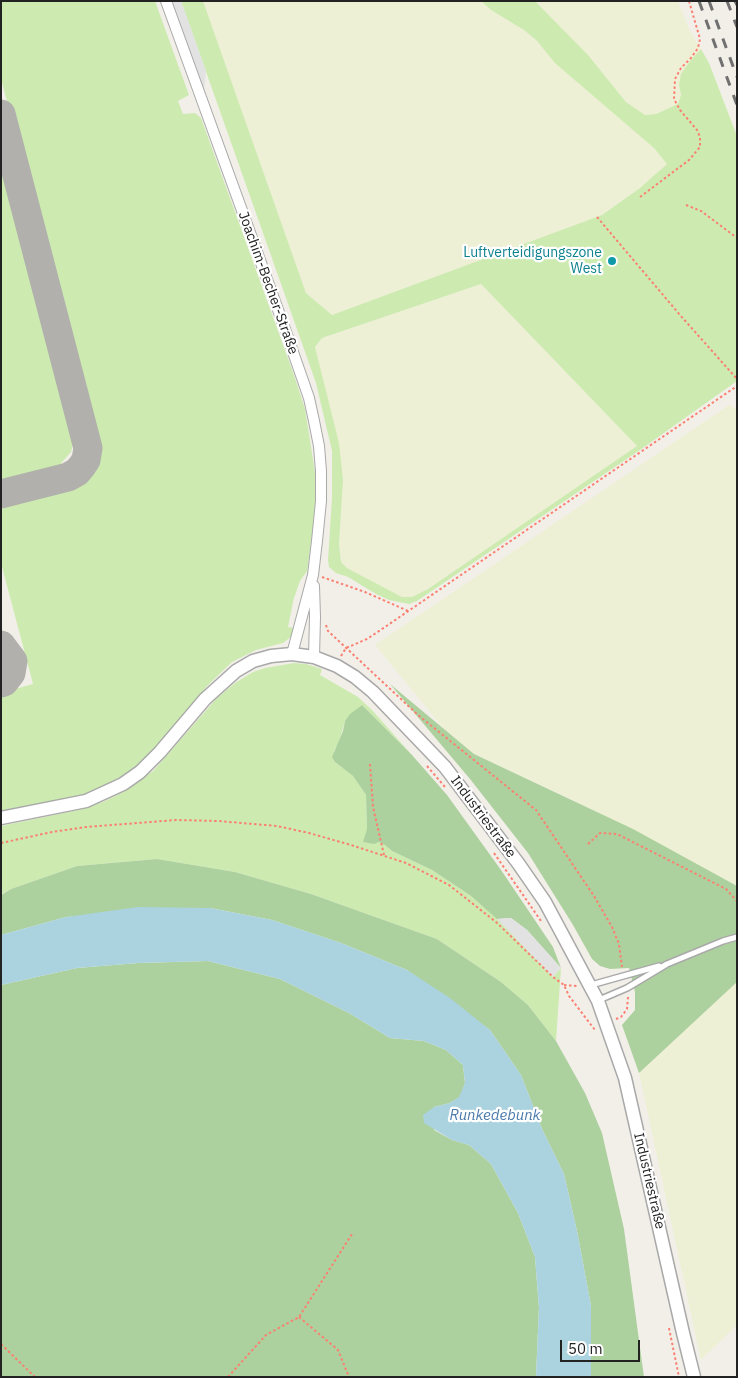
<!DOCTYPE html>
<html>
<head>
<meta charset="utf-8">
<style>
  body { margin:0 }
  #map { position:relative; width:738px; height:1378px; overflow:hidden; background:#f2efe9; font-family:"IBM Plex Sans",sans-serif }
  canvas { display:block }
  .frame { position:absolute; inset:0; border:2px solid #222; pointer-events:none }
  .scale { position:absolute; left:560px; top:1340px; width:80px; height:22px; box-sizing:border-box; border:2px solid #222; border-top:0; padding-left:6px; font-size:15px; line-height:18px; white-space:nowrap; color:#222; -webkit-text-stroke:4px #fff; paint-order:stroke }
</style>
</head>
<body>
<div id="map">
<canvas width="738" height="1378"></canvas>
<div class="frame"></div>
<div class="scale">50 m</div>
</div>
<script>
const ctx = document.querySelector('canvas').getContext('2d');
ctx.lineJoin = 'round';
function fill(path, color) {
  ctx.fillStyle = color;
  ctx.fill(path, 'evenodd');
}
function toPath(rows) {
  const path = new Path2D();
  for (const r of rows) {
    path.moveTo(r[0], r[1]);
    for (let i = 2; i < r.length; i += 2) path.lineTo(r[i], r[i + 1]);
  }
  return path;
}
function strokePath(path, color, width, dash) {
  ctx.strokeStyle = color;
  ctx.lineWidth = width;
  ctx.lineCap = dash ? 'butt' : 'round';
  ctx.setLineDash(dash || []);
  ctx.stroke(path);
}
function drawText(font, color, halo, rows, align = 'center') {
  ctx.font = font + ' "IBM Plex Sans",sans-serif';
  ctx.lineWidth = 4.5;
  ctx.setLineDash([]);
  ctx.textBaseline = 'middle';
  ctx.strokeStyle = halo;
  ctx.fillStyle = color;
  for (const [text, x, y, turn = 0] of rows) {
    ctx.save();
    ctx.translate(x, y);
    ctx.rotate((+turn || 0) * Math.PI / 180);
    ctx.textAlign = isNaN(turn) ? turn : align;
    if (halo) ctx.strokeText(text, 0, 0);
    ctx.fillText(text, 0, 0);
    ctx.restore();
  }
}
fill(toPath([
  [203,1,481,1,491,10,524,30,654,148,668,164,640,188,602,215,332,315,306,293],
  [535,1,678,1,689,29,701,49,690,61,679,85,681,95,678,104,656,114,644,115,626,102,588,55],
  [481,284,637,446,428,589,412,597,402,597,347,568,341,562,339,545,343,480,333,419,319,368,315,347,322,338],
  [729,405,737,409,737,886,577,802,474,754,444,729,375,645],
  [737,982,737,1325,701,1360,639,1073]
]), '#eef0d5');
fill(toPath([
  [1,1,155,1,189,95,178,101,183,114,195,113,201,118,294,375,305,409,315,472,315,503,312,536,307,571,300,581,294,598,288,627,295,628,292,636,283,643,256,650,232,662,207,686,177,725,146,758,118,780,82,797,1,813,1,693,33,684,1,563,1,510,6,505,21,499,61,489,80,481,88,475,93,466,97,444,92,420,1,79],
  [181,1,203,1,306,293,332,315,602,215,640,188,667,164,654,148,555,63,537,41,524,30,491,10,481,1,535,1,588,55,626,102,645,115,656,114,678,104,681,95,679,85,681,74,690,61,701,49,709,63,737,136,737,381,640,450,417,601,409,604,389,600,376,594,348,577,336,573,329,567,328,560,332,497,332,451,316,383],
  [481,284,637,446,428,589,412,597,402,597,347,568,341,562,339,545,343,480,339,443,315,347,322,338],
  [1,151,74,424,75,437,71,452,57,468,45,474,8,484,1,483],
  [294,663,306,664,322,669,320,675,358,697,372,710,412,755,362,705,345,721,339,742,334,751,335,762,353,776,366,795,367,829,379,842,386,845,392,851,432,870,471,896,497,918,553,977,561,968,556,1041,528,1005,501,982,437,939,311,894,235,872,157,859,77,866,11,889,1,894,1,826,83,809,103,802,123,792,153,771,216,699,235,683,253,672,265,668]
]), '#cdebb0');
fill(toPath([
  [390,684,474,754,633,829,737,886,737,982,639,1073,622,1025,635,1010,635,992,629,968,610,969,600,966,592,959,573,925,528,853,470,779],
  [362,705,412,755,447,795,501,870,553,947,561,968,527,930,511,918,497,919,471,896,432,870,392,851,385,845,379,842,374,844,363,842,367,829,366,795,353,776,335,762,332,757,343,731,345,721,350,714],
  [157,859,235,872,311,894,437,939,501,982,528,1005,556,1041,585,1093,602,1133,624,1229,644,1377,591,1377,591,1306,577,1231,564,1174,542,1129,521,1075,490,1030,407,970,341,943,272,920,210,908,66,917,1,935,1,895,11,889,77,866],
  [208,961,280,979,349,1013,390,1038,424,1041,446,1050,463,1065,465,1083,460,1097,450,1103,434,1107,434,1130,452,1140,469,1145,491,1164,518,1213,535,1257,539,1308,536,1377,1,1377,1,985,77,968,138,963]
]), '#add19e');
fill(toPath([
  [172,1,181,1,206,71,204,91],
  [511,918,527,930,561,968,553,977,497,919]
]), '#e2e2e2');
fill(toPath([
  [138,907,210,908,272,920,341,943,407,970,450,998,490,1030,521,1075,542,1129,564,1174,577,1231,591,1306,591,1377,536,1377,539,1308,535,1257,518,1213,491,1164,469,1145,452,1140,424,1123,423,1115,434,1107,450,1103,459,1097,465,1083,463,1065,446,1050,424,1041,390,1038,349,1013,280,979,208,961,138,963,77,968,1,985,1,935,66,917]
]), '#aad3df');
strokePath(toPath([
  [1,114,88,448,86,460,82,466,77,472,68,477,1,494],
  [1,645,13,661,11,673,4,682,1,683]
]), '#b1b0ac', 29);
const service = toPath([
  [591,985,659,966],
  [599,1000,627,988,667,964,723,941,737,937]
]);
const minor = toPath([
  [166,1,285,329,309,398,314,421,319,446,321,471,321,501,317,541,313,575,292,654],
  [314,586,315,617,314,657]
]);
const tertiary = toPath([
  [1,818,86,801,123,784,140,772,160,752,205,699,236,671,253,661,271,656,292,654,314,657,337,666,355,677,373,692,445,767,518,863,545,902,598,1001,625,1078,683,1333,694,1377]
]);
strokePath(service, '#a9a9a9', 8);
strokePath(minor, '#a9a9a9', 12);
strokePath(tertiary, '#a9a9a9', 15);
strokePath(toPath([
  [640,197,689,160,700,147,700,137,697,130,680,110,674,99,675,79,681,68,691,58,698,48,700,39,689,1],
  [686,205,701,211,737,238],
  [597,217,680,315,737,379],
  [322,577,365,592,408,611],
  [326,625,328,631,418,715,536,810,594,896,612,927,619,944,622,967],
  [341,656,346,648,367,639,385,627,737,386],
  [370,764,373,807,384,855],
  [427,766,445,787],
  [1,843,52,832,86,827,176,820,218,821,277,826,309,833,351,845,406,863,449,885,496,922,553,977,564,985,569,996,595,1030],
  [588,844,600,833,617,834,726,889,737,901],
  [494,853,541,921],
  [564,985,577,986],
  [616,1019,621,1017,627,1009,628,997],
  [299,1317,338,1350,349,1377],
  [669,1328,679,1377],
  [1,1344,35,1377],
  [228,1377,266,1335,299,1317,352,1234]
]), '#fa8072', 2, [2.5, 2.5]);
strokePath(service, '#fff', 5);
strokePath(minor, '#fff', 10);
strokePath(tertiary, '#fff', 12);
strokePath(toPath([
  [699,1,737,105],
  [709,1,737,77],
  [727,1,737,27],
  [735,1,737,5]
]), '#707070', 3, [10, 10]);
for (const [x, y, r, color] of [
  [612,261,5,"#0f9aa8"]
]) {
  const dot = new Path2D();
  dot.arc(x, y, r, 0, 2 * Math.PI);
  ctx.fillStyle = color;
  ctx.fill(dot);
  strokePath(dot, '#fff', 2);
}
drawText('14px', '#0d838f', '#fff', [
  ["Luftverteidigungszone",602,253],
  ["West",602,269]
], 'right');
drawText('14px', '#222', '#fff', [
  ["Joachim-Becher-Straße",268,283,70],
  ["Industriestraße",483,817,53],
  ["Industriestraße",649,1181,77]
]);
drawText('italic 15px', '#4a7aab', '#fff', [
  ["Runkedebunk",495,1116]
]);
</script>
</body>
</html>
